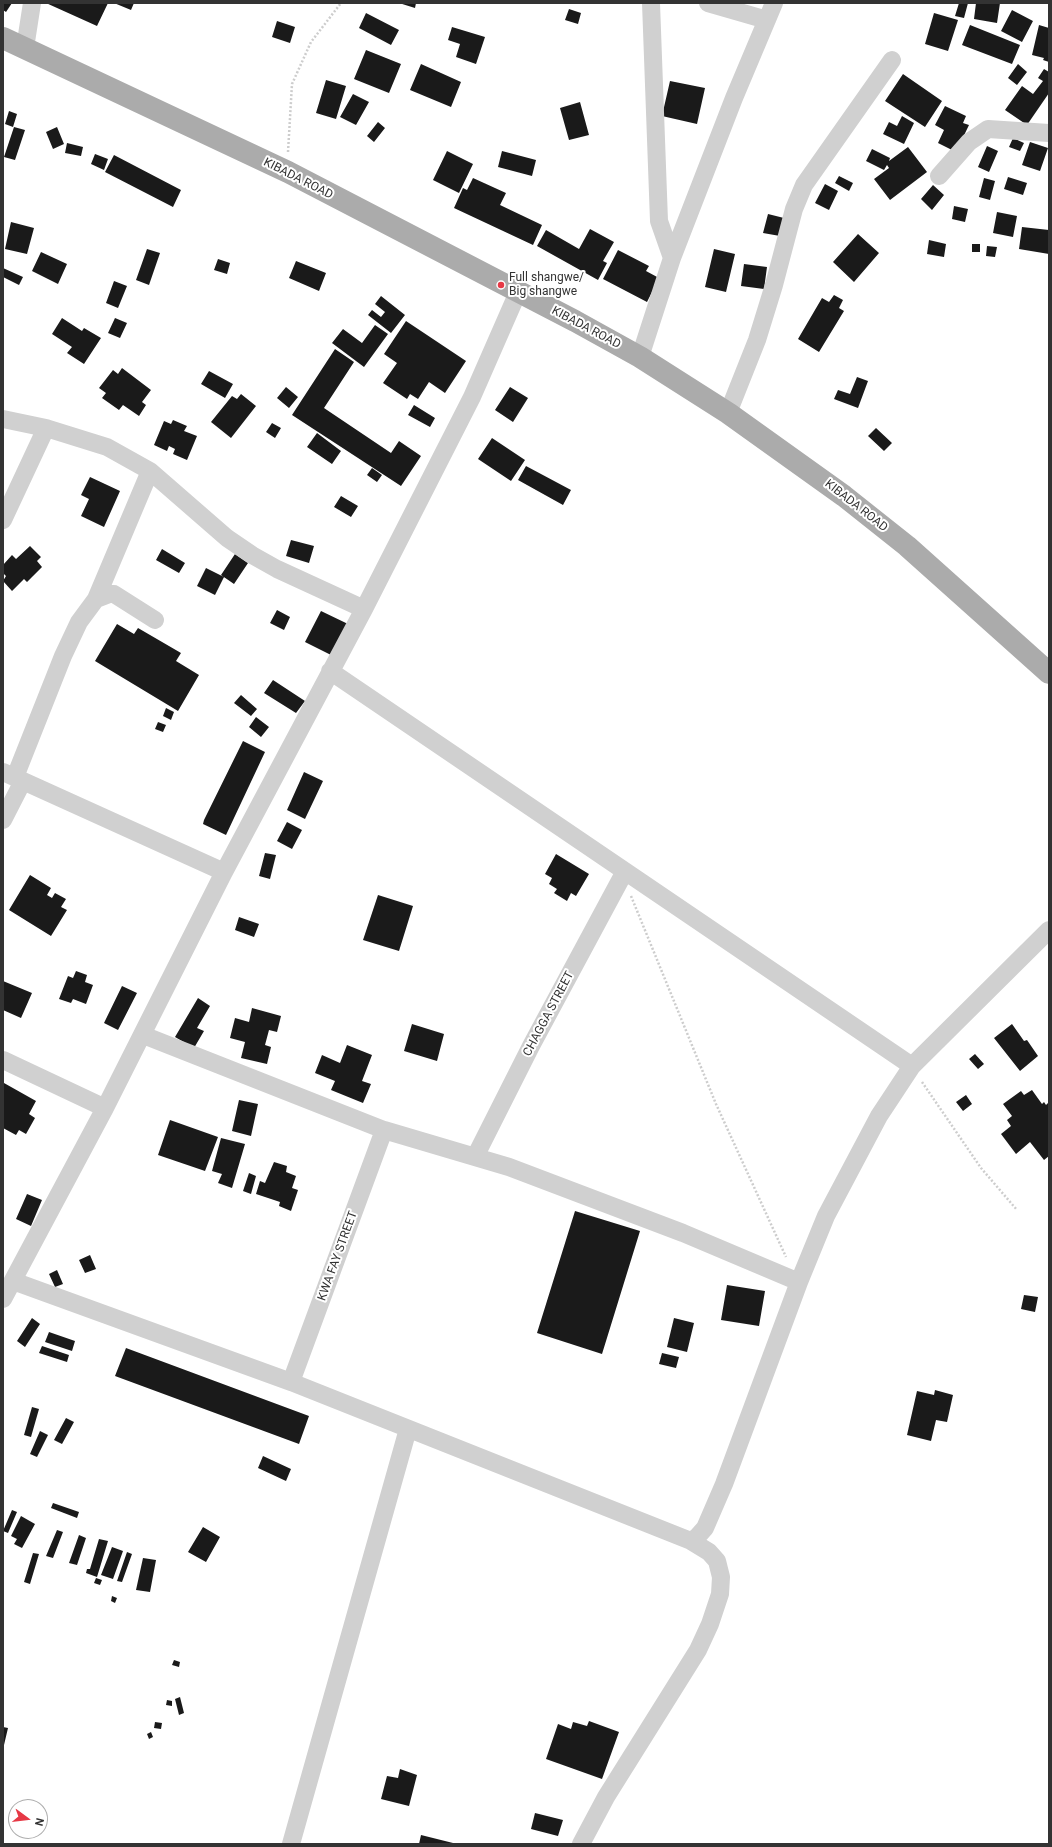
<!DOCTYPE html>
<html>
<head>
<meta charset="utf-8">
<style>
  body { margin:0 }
  #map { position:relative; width:1052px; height:1847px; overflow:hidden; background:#fff; font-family:Roboto,sans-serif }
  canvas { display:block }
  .frame { position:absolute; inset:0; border:4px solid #333; pointer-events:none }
  .north { position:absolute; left:8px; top:1799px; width:40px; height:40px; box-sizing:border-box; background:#fff; border:1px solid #adadad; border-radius:50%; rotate:105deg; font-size:11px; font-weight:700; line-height:16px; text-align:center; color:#333 }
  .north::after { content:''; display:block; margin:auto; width:14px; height:18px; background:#e63946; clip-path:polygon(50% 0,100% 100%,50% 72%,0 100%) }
</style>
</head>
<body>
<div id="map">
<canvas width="1052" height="1847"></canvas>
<div class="frame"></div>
<div class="north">N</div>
</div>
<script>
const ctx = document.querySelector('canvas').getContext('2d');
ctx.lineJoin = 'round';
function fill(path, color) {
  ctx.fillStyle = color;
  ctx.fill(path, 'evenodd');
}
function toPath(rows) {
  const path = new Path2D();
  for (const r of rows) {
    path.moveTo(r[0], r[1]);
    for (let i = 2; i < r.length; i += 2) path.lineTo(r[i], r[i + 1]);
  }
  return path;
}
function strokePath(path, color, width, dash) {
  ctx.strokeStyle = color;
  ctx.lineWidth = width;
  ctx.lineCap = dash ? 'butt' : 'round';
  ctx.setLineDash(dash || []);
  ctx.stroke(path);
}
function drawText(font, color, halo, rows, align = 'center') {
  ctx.font = font + ' Roboto,sans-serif';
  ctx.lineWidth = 4;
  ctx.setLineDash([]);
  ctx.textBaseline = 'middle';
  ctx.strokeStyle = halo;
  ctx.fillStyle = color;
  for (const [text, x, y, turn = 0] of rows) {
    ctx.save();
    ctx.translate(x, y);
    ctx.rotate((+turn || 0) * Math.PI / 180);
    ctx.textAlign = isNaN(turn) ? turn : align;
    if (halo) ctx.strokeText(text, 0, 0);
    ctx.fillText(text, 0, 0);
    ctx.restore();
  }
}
fill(toPath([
  [3,3,12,3,6,12,3,10],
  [46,3,108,3,97,26],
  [114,3,134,3,131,10],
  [399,3,416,3,415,8],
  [959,3,968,3,964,18,955,16],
  [976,3,1000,3,997,23,974,19],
  [569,9,581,13,578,24,565,20],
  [1012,10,1033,21,1022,42,1001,31],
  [366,13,399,30,391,45,359,28],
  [934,13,958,20,948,51,925,44],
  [277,21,295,27,290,43,272,37],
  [970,25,1020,45,1012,64,962,45],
  [1039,25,1049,28,1049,62,1043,60,1044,58,1032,55],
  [452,27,485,37,476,64,456,57,460,44,448,40],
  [366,50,401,64,389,93,354,79],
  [421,64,461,82,451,107,410,90],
  [1018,64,1027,72,1017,85,1008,78],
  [1044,69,1049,72,1049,93,1027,125,1005,110,1022,86,1033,94,1043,81,1038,78],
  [903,74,942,101,925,127,885,101],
  [326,80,346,86,336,119,316,113],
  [670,81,705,88,697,124,662,116],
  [353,94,369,102,356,125,340,117],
  [580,102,589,135,569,140,560,108],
  [945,106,966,116,963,123,969,125,956,152,938,143,944,130,935,125],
  [9,111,17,114,13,127,5,124],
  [902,116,914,123,904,144,883,134,889,122,897,126],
  [378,122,385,128,374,142,367,136],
  [14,127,25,130,15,160,4,157],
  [57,127,64,144,53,149,46,132],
  [1013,138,1024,143,1020,151,1009,147],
  [1030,142,1048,148,1040,171,1022,165],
  [67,143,83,147,81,156,65,153],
  [987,146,998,151,989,172,978,167],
  [908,147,927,172,890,200,874,179,889,168,887,165,884,170,866,161,872,149,890,158,889,161],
  [447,151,473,164,459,193,433,180],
  [502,151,536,160,532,176,498,167],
  [95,154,108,159,104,170,91,164],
  [114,155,181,190,173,207,105,172],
  [839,176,853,183,849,191,835,183],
  [1008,177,1027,183,1023,195,1004,189],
  [473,178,506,193,500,205,542,225,533,245,454,208,463,188,467,190],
  [984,178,995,181,990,200,979,197],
  [825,184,838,191,829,210,815,203],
  [933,185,944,195,932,210,921,199],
  [954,206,968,209,965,222,952,219],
  [997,212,1017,216,1013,237,993,233],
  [768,214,784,218,780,236,763,233],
  [11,222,34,228,27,254,5,249],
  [1022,227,1049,230,1049,254,1019,249],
  [590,229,614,242,603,261,607,263,598,280,537,246,546,230,579,249],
  [858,234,879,253,854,282,833,262],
  [929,240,946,244,944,257,927,254],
  [972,244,980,244,980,252,972,252],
  [987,246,997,247,995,257,986,256],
  [147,249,160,253,149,285,136,280],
  [714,249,735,254,726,292,705,287],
  [618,250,649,266,646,271,659,278,647,302,603,279],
  [41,252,67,264,58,284,32,271],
  [218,259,230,263,227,274,214,270],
  [296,261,326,273,319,291,289,278],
  [744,264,767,267,764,289,741,286],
  [3,268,23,277,19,285,3,277],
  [114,281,127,286,118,308,106,303],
  [834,295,843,300,839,308,844,311,819,352,798,339,822,298,829,302],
  [381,296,405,315,391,333,368,315,372,310,381,317,385,312,375,304],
  [62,318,82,331,84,328,101,338,84,364,67,353,72,347,52,334],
  [115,318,127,323,120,338,108,333],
  [406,321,466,361,445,393,429,382,418,399,410,394,407,399,383,383,397,363,384,354],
  [375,325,388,334,364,367,332,343,343,329,362,343],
  [335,349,354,362,324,408,391,453,399,441,421,456,401,486,292,415],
  [122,368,151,390,142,402,146,405,139,416,123,405,119,410,102,398,106,393,99,388,113,370,118,374],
  [209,371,233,384,225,398,201,384],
  [857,377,868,381,858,408,834,399,838,390,850,394],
  [286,387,298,397,289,408,277,398],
  [510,387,528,398,513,422,495,410],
  [241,394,256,406,231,438,211,422,232,396,237,399],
  [414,405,435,418,430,427,408,415],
  [173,420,187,426,184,431,197,436,187,460,173,454,175,449,169,446,167,451,154,445,164,421,171,424],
  [272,423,281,428,275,438,266,432],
  [876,428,892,443,884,451,868,436],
  [317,433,341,451,332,464,307,447],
  [492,438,525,460,511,481,478,459],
  [526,466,571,490,563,505,518,480],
  [372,468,382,475,377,482,367,475],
  [90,477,120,491,104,527,81,516,89,499,81,495],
  [341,496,358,506,351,517,334,507],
  [291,540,314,546,309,563,286,556],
  [30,546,41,557,37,561,42,567,27,582,24,579,12,591,3,581,6,576,3,573,3,565,12,555,16,559],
  [162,549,185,563,179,573,156,560],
  [235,554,248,563,234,584,221,575],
  [206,568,224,577,215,595,197,586],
  [277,610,290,617,284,630,270,623],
  [321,611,348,624,333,656,305,642],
  [117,624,134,634,138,628,181,653,176,661,199,675,178,711,95,661],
  [273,680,305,701,296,713,264,693],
  [241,695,257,709,251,716,234,703],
  [166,708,174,712,171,720,163,716],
  [256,717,269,727,261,737,249,727],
  [158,722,166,725,163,732,155,729],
  [243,741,265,752,226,835,203,824,204,820],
  [304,772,323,781,305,819,287,810],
  [287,822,302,830,292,849,277,841],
  [265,853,276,855,270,879,259,876],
  [556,854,589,874,576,896,571,893,567,901,554,893,557,889,549,884,552,878,545,874],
  [30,875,51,888,47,895,52,898,55,893,66,899,61,907,67,910,51,936,9,910],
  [378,895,413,906,399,951,363,940],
  [239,917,259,924,254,937,235,930],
  [76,971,87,975,85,982,93,985,86,1004,73,999,71,1003,59,999,68,976,73,978],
  [3,981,32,993,21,1018,3,1010],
  [122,986,137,993,118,1030,104,1023],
  [198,998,210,1006,197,1028,204,1031,194,1048,175,1037],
  [252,1008,281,1016,277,1032,269,1030,265,1045,271,1047,267,1064,241,1058,245,1042,230,1038,235,1018,249,1022],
  [412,1024,444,1034,437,1061,404,1051],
  [1012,1024,1024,1041,1027,1040,1038,1056,1020,1071,994,1038],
  [347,1045,372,1055,362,1081,371,1084,363,1103,331,1090,335,1081,315,1073,322,1055,340,1063],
  [975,1054,984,1064,978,1069,969,1059],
  [4,1083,36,1101,29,1114,35,1118,26,1134,19,1130,16,1135,3,1128],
  [1032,1090,1042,1104,1044,1102,1046,1105,1048,1103,1049,1105,1049,1156,1044,1160,1030,1142,1016,1154,1001,1134,1011,1126,1007,1120,1012,1116,1003,1104,1021,1091,1024,1095],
  [966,1095,972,1104,963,1111,956,1102],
  [239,1100,258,1104,251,1136,232,1131],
  [170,1120,218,1137,205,1171,158,1155],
  [221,1138,245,1144,232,1188,218,1183,222,1174,212,1171],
  [274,1162,287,1166,286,1172,296,1176,292,1188,298,1190,291,1211,279,1206,280,1202,256,1194,260,1181,265,1183],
  [249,1173,256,1176,251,1194,243,1191],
  [27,1194,42,1200,31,1226,16,1219],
  [575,1211,640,1231,602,1354,537,1333],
  [90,1255,96,1269,85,1273,79,1260],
  [57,1270,63,1284,55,1287,49,1274],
  [727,1285,765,1291,759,1326,721,1320],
  [1024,1295,1038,1297,1035,1312,1021,1309],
  [32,1318,40,1324,25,1347,17,1341],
  [674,1318,694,1323,687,1352,667,1347],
  [49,1332,75,1341,72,1351,45,1342],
  [42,1346,69,1355,67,1362,39,1353],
  [126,1348,309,1416,299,1444,115,1376],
  [662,1353,679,1357,676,1368,659,1364],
  [935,1390,953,1395,947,1422,936,1420,931,1441,907,1435,917,1391,934,1395],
  [32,1407,39,1409,31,1437,24,1435],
  [66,1418,74,1422,62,1444,54,1440],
  [40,1431,48,1435,37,1457,30,1454],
  [263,1456,291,1469,286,1481,258,1468],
  [53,1503,79,1512,77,1518,51,1508],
  [12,1510,17,1512,8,1533,3,1531],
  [21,1516,35,1524,22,1548,14,1544,17,1539,11,1536],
  [203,1527,220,1537,206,1562,188,1552],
  [57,1530,63,1532,53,1558,46,1556],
  [79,1535,86,1538,77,1565,69,1563],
  [99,1539,108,1541,97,1577,86,1573,87,1569,90,1569],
  [112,1547,123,1551,113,1579,101,1575],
  [127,1552,132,1554,122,1582,117,1581],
  [33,1553,39,1554,30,1584,24,1582],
  [143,1558,156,1560,150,1592,136,1590],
  [96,1578,102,1580,100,1585,94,1583],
  [112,1596,117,1598,115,1603,111,1601],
  [174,1660,180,1662,179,1667,172,1665],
  [180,1697,184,1713,179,1715,175,1699],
  [167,1700,172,1701,172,1706,166,1705],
  [589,1721,619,1732,602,1779,546,1759,558,1724,571,1729,573,1722,587,1726],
  [155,1722,162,1723,161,1729,154,1728],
  [3,1727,8,1728,4,1745,3,1745],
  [151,1732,153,1737,149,1739,147,1734],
  [400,1769,417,1775,409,1806,381,1799,387,1776,398,1778],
  [535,1813,563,1820,558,1836,531,1829],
  [421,1835,453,1843,453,1844,419,1844]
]), '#1a1a1a');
strokePath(toPath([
  [288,152,292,84,311,42,341,3],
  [631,896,716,1104,786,1257],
  [922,1082,981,1168,1017,1210]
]), '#cdcdcd', 2.5, [2, 2]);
strokePath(toPath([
  [651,3,659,221,672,258],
  [708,3,767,20],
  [25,48,32,3],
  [939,176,969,142,988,129,1049,133],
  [640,357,672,258,734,98,774,3],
  [728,413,757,340,774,285,794,209,804,185,892,60],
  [3,419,46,428,107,447,150,471,227,538,252,555,277,569,364,609],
  [3,520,46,428],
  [96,599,150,471],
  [330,671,912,1066],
  [3,772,224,872],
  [15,777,63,656,79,622,96,599,109,594,114,594,155,620],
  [3,820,23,781],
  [143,1035,384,1130,509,1167,683,1233,799,1282],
  [3,1060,105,1108],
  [475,1157,531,1046,624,873],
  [13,1281,291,1382,691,1541,697,1537,705,1528,724,1484,799,1282,826,1216,879,1116,912,1066,1049,930],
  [3,1299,105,1108,224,872,364,609,472,397,518,292],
  [291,1382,384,1130],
  [291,1844,408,1429],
  [581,1844,606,1797,698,1650,710,1624,720,1594,721,1577,717,1561,709,1552,691,1541]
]), '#d0d0d0', 18);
strokePath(toPath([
  [3,38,288,172,575,321,640,357,728,413,844,496,907,546,1049,673]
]), '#ababab', 22);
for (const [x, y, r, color] of [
  [501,285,4,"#e63946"]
]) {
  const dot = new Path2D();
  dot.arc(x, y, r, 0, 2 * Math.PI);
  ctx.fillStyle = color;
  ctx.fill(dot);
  strokePath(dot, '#fff', 1.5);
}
drawText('12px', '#333', '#fff', [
  ["KIBADA ROAD",298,179,27],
  ["KIBADA ROAD",586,328,28],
  ["KIBADA ROAD",856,506,38],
  ["CHAGGA STREET",549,1014,-62],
  ["KWA FAY STREET",338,1256,-70]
]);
drawText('12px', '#333', '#fff', [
  ["Full shangwe/",509,278],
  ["Big shangwe",509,292]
], 'left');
</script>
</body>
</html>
